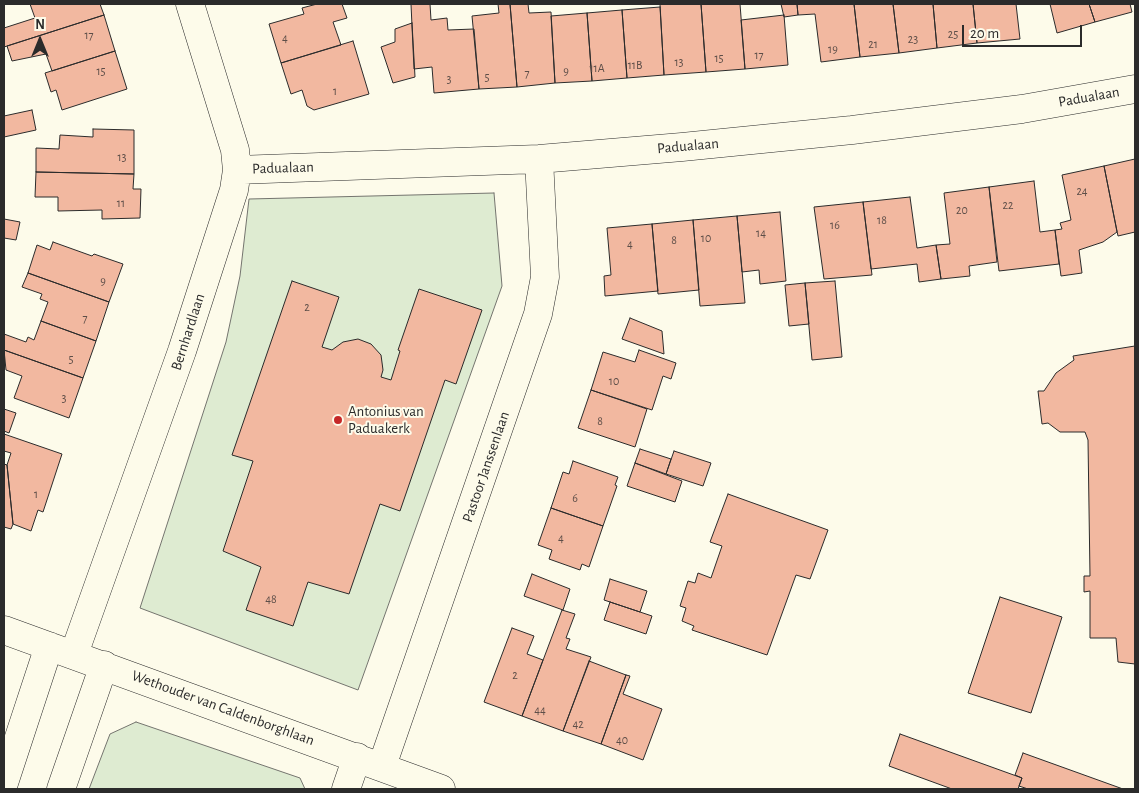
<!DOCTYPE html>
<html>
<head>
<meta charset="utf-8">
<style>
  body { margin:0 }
  #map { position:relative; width:1139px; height:793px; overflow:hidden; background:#fdfbea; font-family:"Alegreya Sans",sans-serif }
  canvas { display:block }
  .frame { position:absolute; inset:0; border:5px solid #2b2b2b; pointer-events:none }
  .north { position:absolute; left:15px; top:15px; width:50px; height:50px; -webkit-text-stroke:4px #fdfbea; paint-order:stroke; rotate:0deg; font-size:14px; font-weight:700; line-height:20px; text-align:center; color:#2b2b2b }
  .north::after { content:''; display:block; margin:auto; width:18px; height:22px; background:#2b2b2b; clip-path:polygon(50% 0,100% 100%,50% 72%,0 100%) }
  .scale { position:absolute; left:962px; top:25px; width:120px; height:22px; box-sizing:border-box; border:2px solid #2b2b2b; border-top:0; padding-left:6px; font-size:15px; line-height:18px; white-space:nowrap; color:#2b2b2b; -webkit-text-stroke:4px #fdfbea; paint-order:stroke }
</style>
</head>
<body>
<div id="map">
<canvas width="1139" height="793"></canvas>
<div class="frame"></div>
<div class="north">N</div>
<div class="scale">20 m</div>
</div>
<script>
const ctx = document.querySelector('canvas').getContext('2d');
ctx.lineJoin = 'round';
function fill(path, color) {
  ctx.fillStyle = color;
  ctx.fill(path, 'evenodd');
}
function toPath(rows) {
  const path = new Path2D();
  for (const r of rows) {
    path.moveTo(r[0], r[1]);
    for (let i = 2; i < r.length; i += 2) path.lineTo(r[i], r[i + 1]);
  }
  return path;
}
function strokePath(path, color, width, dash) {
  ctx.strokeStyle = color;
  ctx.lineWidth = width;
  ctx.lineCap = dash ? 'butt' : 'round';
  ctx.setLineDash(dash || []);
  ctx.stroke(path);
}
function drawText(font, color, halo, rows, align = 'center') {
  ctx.font = font + ' "Alegreya Sans",sans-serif';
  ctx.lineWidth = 4;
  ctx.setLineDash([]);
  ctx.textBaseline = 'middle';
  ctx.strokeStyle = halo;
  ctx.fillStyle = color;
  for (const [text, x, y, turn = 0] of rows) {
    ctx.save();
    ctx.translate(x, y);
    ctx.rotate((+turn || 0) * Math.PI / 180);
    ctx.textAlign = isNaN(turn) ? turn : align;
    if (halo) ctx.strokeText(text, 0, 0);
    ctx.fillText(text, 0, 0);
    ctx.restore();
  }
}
const green = toPath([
  [494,193,502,286,358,690,140,608,226,342,240,276,249,199,494,193],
  [136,722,300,778,305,789,89,789,110,734,136,722]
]);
fill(green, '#deebd1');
strokePath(green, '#74746e', 1);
const building = toPath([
  [30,4,100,4,104,15,4,47,4,28,35,18,30,4],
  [317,4,342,4,347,18,333,22,341,45,281,63,269,24,304,14,302,8,317,4],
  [411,4,430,4,431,20,447,18,448,30,474,29,479,89,434,93,432,67,414,69,411,4],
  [498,4,510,4,517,87,479,89,472,16,499,13,498,4],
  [510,4,528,4,529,13,551,12,555,83,517,87,510,4],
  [660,4,701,4,706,72,664,75,660,4],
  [701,4,740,4,745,69,706,72,701,4],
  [781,4,797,4,798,15,784,17,781,4],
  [797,4,854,4,860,57,821,62,815,14,798,15,797,4],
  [854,4,893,4,899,53,860,57,854,4],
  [893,4,933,4,937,48,899,53,893,4],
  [933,4,973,4,977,43,937,48,933,4],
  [973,4,1016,4,1020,39,977,43,973,4],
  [1050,4,1089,4,1095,22,1057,33,1050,4],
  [1089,4,1130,4,1132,12,1095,22,1089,4],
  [660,7,664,75,627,78,622,10,660,7],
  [622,10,627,78,592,81,587,13,622,10],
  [587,13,592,81,555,83,551,16,587,13],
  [104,15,115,51,52,71,46,54,12,61,7,46,104,15],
  [784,15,788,65,745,69,741,20,784,15],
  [412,23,415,77,393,83,381,47,395,42,395,29,412,23],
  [353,41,369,94,314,110,307,106,302,90,291,94,281,63,353,41],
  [115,51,127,89,62,110,56,90,51,92,45,73,115,51],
  [32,110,36,130,4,137,4,116,32,110],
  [93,129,134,130,134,174,36,172,36,148,59,149,60,135,93,137,93,129],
  [1135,159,1135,232,1118,236,1104,166,1135,159],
  [1104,166,1117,232,1103,242,1079,250,1082,273,1061,276,1055,230,1062,229,1060,223,1071,220,1062,175,1104,166],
  [36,172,134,174,133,189,141,189,140,218,102,219,102,210,58,211,58,197,35,197,36,172],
  [1034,181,1040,232,1055,230,1059,264,999,271,989,187,1034,181],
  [989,187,997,262,969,266,970,276,941,279,936,245,950,244,944,193,989,187],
  [910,197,917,248,936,245,941,279,919,282,917,264,871,269,863,202,910,197],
  [863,202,872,275,824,279,814,207,863,202],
  [780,212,786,281,760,284,759,270,742,272,737,216,780,212],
  [737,216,745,303,700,306,693,220,737,216],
  [4,219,20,222,16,240,4,238,4,219],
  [693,220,699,290,658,294,652,224,693,220],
  [652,224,658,291,605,296,604,276,611,275,607,228,652,224],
  [53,242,92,256,94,254,123,264,109,302,28,273,37,245,50,250,53,242],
  [28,273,109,302,96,341,41,321,48,302,40,299,42,294,22,287,28,273],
  [292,281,339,297,322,347,332,350,343,342,358,339,371,344,381,355,383,370,381,377,391,380,400,351,398,350,419,289,482,310,456,384,445,380,400,511,380,504,349,594,308,582,293,626,246,610,261,567,223,551,253,461,232,455,292,281],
  [835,281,842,357,812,360,805,283,835,281],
  [805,283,809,324,789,326,785,285,805,283],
  [630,318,662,331,664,354,622,339,630,318],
  [41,321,96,341,83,378,4,350,4,334,26,342,28,337,34,340,41,321],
  [1135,346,1135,664,1118,662,1116,638,1090,638,1090,591,1084,592,1084,576,1090,576,1088,440,1085,432,1060,432,1048,423,1042,424,1038,391,1044,391,1056,373,1074,360,1073,356,1135,346],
  [4,350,83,378,69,418,14,398,22,376,6,370,4,350],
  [639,350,676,363,671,379,663,376,652,410,591,390,603,352,635,362,639,350],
  [591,390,647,409,635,447,578,428,591,390],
  [4,409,16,413,9,433,4,431,4,409],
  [4,434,62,454,43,512,38,510,31,531,13,524,7,465,11,453,4,451,4,434],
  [640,449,671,459,666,474,635,463,640,449],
  [674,451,711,463,703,486,666,474,674,451],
  [573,461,618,477,615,485,617,486,603,526,551,508,563,472,569,474,573,461],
  [635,463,682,481,675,502,627,486,635,463],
  [4,464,7,465,13,524,11,529,4,527,4,464],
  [728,494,828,530,810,579,796,575,767,655,692,630,694,626,682,621,686,608,680,606,688,581,695,583,698,573,711,578,722,546,710,542,728,494],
  [551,508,603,526,589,567,582,564,580,570,549,559,552,550,538,545,551,508],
  [532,574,570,589,563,610,524,596,532,574],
  [610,579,647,591,640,612,604,600,610,579],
  [1000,597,1062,617,1031,713,968,693,1000,597],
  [610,602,652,616,646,634,604,620,610,602],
  [562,610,575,614,566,638,570,639,566,649,591,657,563,731,522,716,562,610],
  [512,628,534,636,527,654,543,660,522,716,484,702,512,628],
  [589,661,626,675,601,744,563,731,589,661],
  [626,675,630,676,623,694,662,709,643,760,601,744,626,675],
  [900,734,1022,778,1018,789,952,789,889,766,900,734],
  [1023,753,1123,789,1028,789,1019,786,1022,778,1015,775,1023,753]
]);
fill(building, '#f2b8a0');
strokePath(building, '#2b2b2b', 1);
const minor = toPath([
  [237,170,539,159,682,147,852,130,1022,109,1135,89],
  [4,630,441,789],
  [74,654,182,351,234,190,237,170,235,150,190,4],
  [382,766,538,314,545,277,539,159],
  [4,783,49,646],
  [61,789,104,665],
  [346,789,357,757]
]);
strokePath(minor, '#2b2b2b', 29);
strokePath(minor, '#fdfbea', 28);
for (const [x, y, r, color] of [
  [338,420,5,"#c62828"]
]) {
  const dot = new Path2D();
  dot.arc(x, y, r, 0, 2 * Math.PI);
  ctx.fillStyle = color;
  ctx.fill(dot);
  strokePath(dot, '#fdfbea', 2);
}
drawText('12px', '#5d4e48', null, [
  ["25",953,34],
  ["17",89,35],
  ["4",285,38],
  ["23",913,39],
  ["21",873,44],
  ["19",833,49],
  ["17",759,55],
  ["15",719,58],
  ["13",679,62],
  ["11B",635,65],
  ["11A",597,68],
  ["15",101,71],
  ["9",566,71],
  ["7",527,73],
  ["5",487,77],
  ["3",449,79],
  ["1",335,91],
  ["13",122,157],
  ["24",1082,191],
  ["11",121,203],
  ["22",1008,205],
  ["20",962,210],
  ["18",882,220],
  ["16",835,225],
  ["14",761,233],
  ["10",706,238],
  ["8",674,240],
  ["4",630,244],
  ["9",103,281],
  ["2",307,307],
  ["7",85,318],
  ["5",71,359],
  ["10",614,381],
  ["3",64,398],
  ["8",600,421],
  ["1",36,494],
  ["6",575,498],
  ["4",561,538],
  ["48",271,599],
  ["2",515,675],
  ["44",540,710],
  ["42",578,724],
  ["40",622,740]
]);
drawText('15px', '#2b2b2b', '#fdfbea', [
  ["Padualaan",1089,97,-10],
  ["Padualaan",688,146,-5],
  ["Padualaan",283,168,-2],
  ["Bernhardlaan",188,332,-72],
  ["Pastoor Janssenlaan",486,467,-71],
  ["Wethouder van Caldenborghlaan",223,708,20]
]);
drawText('15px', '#2b2b2b', '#fdfbea', [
  ["Antonius van",348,411],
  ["Paduakerk",348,428]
], 'left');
</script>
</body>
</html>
